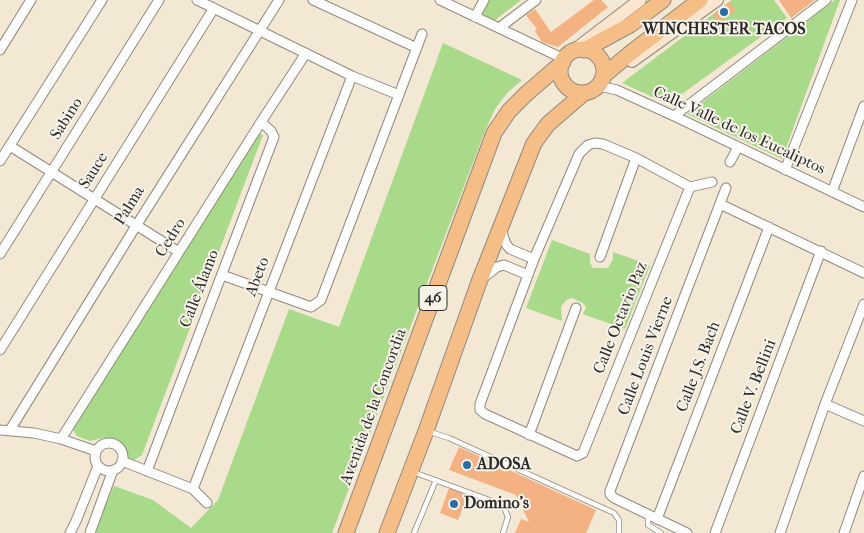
<!DOCTYPE html>
<html>
<head>
<meta charset="utf-8">
<style>
  body { margin:0 }
  canvas { display:block; background:#f3e8d3 }
</style>
</head>
<body>
<canvas width="864" height="533"></canvas>
<script>
const ctx = document.querySelector('canvas').getContext('2d');
ctx.lineJoin = 'round';
function fill(path, color) {
  ctx.fillStyle = color;
  ctx.fill(path, 'evenodd');
}
function toPath(rows) {
  const path = new Path2D();
  for (const r of rows) {
    if (r.length === 3) {
      path.moveTo(r[0] + r[2], r[1]);
      path.arc(r[0], r[1], r[2], 0, 2 * Math.PI);
      continue;
    }
    path.moveTo(r[0], r[1]);
    for (let i = 2; i < r.length; i += 2) path.lineTo(r[i], r[i + 1]);
  }
  return path;
}
function strokePath(path, color, width, dash) {
  ctx.strokeStyle = color;
  ctx.lineWidth = width;
  ctx.lineCap = dash ? 'butt' : 'round';
  ctx.setLineDash(dash || []);
  ctx.stroke(path);
}
function drawText(font, color, halo, rows, align = 'center') {
  ctx.font = font + ' "IM FELL French Canon",serif';
  ctx.lineWidth = 4;
  ctx.setLineDash([]);
  ctx.textBaseline = 'middle';
  ctx.strokeStyle = halo;
  ctx.fillStyle = color;
  for (const [text, x, y, turn = 0] of rows) {
    ctx.save();
    ctx.translate(x, y);
    ctx.rotate((+turn || 0) * Math.PI / 180);
    ctx.textAlign = isNaN(turn) ? turn : align;
    if (halo) ctx.strokeText(text, 0, 0);
    ctx.fillText(text, 0, 0);
    ctx.restore();
  }
}
fill(toPath([
  [488,0,521,0,494,21,481,13],
  [732,0,774,0,787,18,668,104,622,83],
  [835,0,840,0,782,159,687,114],
  [443,43,522,80,508,92,495,109,485,131,332,533,96,533,97,523,114,486,153,500,191,528,218,500,289,309,339,327],
  [256,133,263,135,142,455,131,462,121,445,103,438,90,441,77,436,73,430,75,424],
  [552,240,590,254,590,263,593,268,608,268,613,259,613,252,650,265,625,329,583,314,586,307,583,303,572,298,566,300,561,307,562,321,526,308]
]), '#a9da89');
fill(toPath([
  [594,0,601,0,608,7,558,47,542,42,535,31,537,29,526,15,535,9,551,32],
  [779,0,815,0,791,18],
  [729,2,736,10,719,23,713,14],
  [459,447,596,510,586,533,515,533,521,519,529,522,516,495,449,470],
  [449,488,468,495,458,520,440,513]
]), '#f4b181');
const lane = toPath([
  [430,432,449,438,614,513,619,520,619,533],
  [413,472,503,505,508,517,503,533],
  [648,515,648,525,661,533],
  [414,533,436,480]
]);
const street = toPath([
  [197,0,352,76,399,95],
  [313,0,417,48],
  [440,0,564,59],
  [475,17,484,0],
  [499,28,536,0],
  [0,50,31,0],
  [599,86,617,90,674,116,864,207],
  [674,116,826,0],
  [595,143,603,144,636,158,690,187,583,453,577,456,485,414,480,410,480,404,534,259,579,154,588,145,595,143],
  [10,146,179,252],
  [0,161,102,0],
  [730,162,738,147],
  [785,170,852,0],
  [690,187,712,182],
  [832,192,864,106],
  [720,204,864,273],
  [502,228,503,236,506,244,510,249,534,259],
  [0,254,159,0],
  [600,257,636,158],
  [222,275,311,307,321,300,422,34],
  [483,278,497,267,504,265,528,275],
  [0,350,214,8],
  [825,404,864,421],
  [0,430,34,433,61,439,96,451],
  [10,430,136,226,279,0],
  [529,435,576,308],
  [61,439,261,122,306,53],
  [109,457,14],
  [122,461,193,489,207,503],
  [147,471,274,137,271,131,261,122],
  [193,489,352,76],
  [657,519,769,227],
  [70,533,76,521,98,466],
  [90,533,113,470],
  [687,533,614,498,610,494,610,491,726,188],
  [715,533,821,251],
  [780,533,825,404,864,304],
  [844,533,864,476]
]);
const secondary = toPath([
  [572,52,640,0],
  [632,61,717,0]
]);
const primary = toPath([
  [582,71,22],
  [584,50,630,25,663,0],
  [603,76,633,51,700,0],
  [346,533,494,133,509,111,526,94,563,62],
  [387,533,426,431,479,282,534,143,548,124,584,93]
]);
strokePath(lane, '#8f8a7f', 6);
strokePath(street, '#8f8a7f', 11);
strokePath(secondary, '#8f8a7f', 14);
strokePath(primary, '#8f8a7f', 17);
strokePath(lane, '#fff', 4.5);
strokePath(street, '#fff', 9);
strokePath(secondary, '#fbe5cf', 12);
strokePath(primary, '#f6be87', 15);
for (const [x, y, r, color] of [
  [724,12,5,"#1f6fb2"],
  [467,465,5,"#1f6fb2"],
  [454,504,5,"#1f6fb2"]
]) {
  const dot = new Path2D();
  dot.arc(x, y, r, 0, 2 * Math.PI);
  ctx.fillStyle = color;
  ctx.fill(dot);
  strokePath(dot, '#f7f3e8', 2);
}
for (const [x, y, w] of [
  [433,298,28]
]) {
  const box = new Path2D();
  box.roundRect(x - w / 2, y - 12.5, w, 25, 4);
  ctx.fillStyle = '#f7f3e8';
  ctx.fill(box);
  strokePath(box, '#2b2b2b', 1);
}
drawText('bold 15px', '#2b2b2b', null, [
  ["46",433,298]
]);
drawText('bold 16px', '#2b2b2b', '#f7f3e8', [
  ["WINCHESTER TACOS",724,30,"center"],
  ["ADOSA",477,465],
  ["Domino's",464,504]
], 'left');
drawText('16px', '#2b2b2b', '#f7f3e8', [
  ["Sabino",67,119,-58],
  ["Calle Valle de los Eucaliptos",739,131,25],
  ["Sauce",94,171,-58],
  ["Palma",130,206,-58],
  ["Cedro",171,238,-58],
  ["Abeto",258,277,-69],
  ["Calle Álamo",200,289,-69],
  ["Calle Octavio Paz",621,318,-68],
  ["Calle Louis Vierne",646,356,-69],
  ["Calle J.S. Bach",699,367,-69],
  ["Calle V. Bellini",754,387,-69],
  ["Avenida de la Concordia",374,407,-70]
]);
</script>
</body>
</html>
